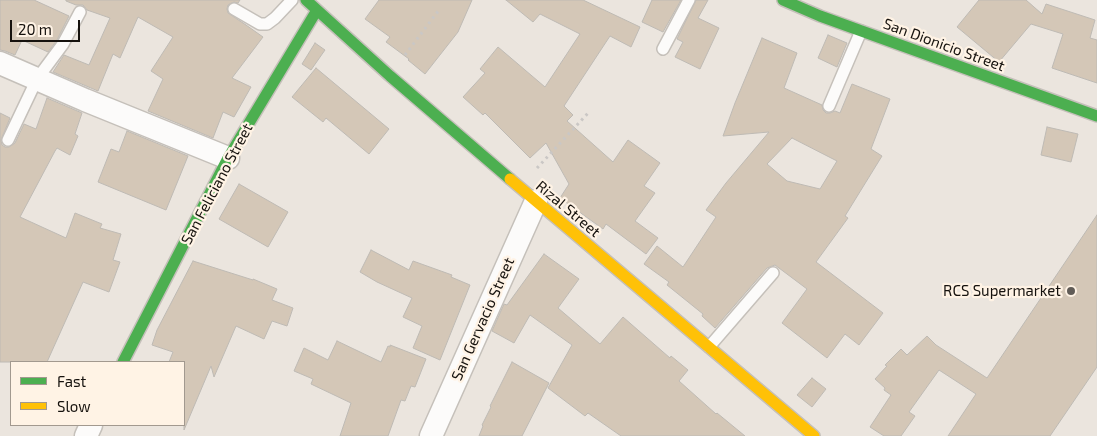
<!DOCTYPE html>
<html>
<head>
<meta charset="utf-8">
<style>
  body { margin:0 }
  #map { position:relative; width:1097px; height:436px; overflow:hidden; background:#ebe5de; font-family:"Exo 2",sans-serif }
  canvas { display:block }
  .legend { position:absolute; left:10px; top:361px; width:175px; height:65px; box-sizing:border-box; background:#fff3e5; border:1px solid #a2998f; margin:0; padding:6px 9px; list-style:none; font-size:15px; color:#16120e }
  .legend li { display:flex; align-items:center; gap:10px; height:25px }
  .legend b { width:25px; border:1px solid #a2998f }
  .scale { position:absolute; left:10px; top:20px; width:70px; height:22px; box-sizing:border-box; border:2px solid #16120e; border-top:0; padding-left:6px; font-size:15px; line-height:18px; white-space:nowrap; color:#16120e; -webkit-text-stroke:4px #fff3e5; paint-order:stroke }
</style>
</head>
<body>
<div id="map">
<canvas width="1097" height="436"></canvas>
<ul class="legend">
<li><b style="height:6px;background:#4caf50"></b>Fast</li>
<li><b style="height:6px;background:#ffc107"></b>Slow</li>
</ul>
<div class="scale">20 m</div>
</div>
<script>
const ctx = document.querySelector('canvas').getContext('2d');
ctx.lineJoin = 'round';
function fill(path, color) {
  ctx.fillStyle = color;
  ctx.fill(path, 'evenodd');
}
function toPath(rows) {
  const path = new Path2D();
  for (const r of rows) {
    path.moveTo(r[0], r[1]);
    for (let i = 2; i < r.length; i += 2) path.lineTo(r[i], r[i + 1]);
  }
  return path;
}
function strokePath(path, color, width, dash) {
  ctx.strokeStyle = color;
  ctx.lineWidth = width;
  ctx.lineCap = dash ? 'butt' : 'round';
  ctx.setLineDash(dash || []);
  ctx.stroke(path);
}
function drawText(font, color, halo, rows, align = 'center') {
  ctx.font = font + ' "Exo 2",sans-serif';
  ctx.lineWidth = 4.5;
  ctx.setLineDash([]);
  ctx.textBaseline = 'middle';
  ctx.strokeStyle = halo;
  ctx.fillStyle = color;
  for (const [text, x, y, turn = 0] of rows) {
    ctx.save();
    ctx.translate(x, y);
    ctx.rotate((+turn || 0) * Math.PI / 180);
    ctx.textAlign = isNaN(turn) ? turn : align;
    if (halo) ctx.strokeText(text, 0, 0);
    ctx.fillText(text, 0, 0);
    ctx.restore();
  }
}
const building = toPath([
  [0,0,34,0,69,16,57,40,48,52,22,40,15,55,5,51,0,50,0,0],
  [66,0,240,0,238,3,234,2,228,5,227,9,228,13,246,25,263,37,232,78,251,87,234,117,223,112,213,138,148,111,163,79,151,71,173,37,138,17,120,58,113,54,98,91,53,72,64,55,89,65,110,18,87,10,83,5,76,5,66,1,66,0],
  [379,0,472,0,458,32,425,74,408,60,409,59,386,42,390,37,365,19,379,0],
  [506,0,583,0,640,27,631,47,610,36,564,106,573,115,567,121,613,162,628,140,660,163,644,186,655,193,635,221,658,238,646,254,606,224,603,229,560,198,569,184,546,143,530,158,485,113,483,115,463,97,485,73,480,69,498,47,545,87,580,34,540,14,533,22,506,0],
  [652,0,681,0,663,32,642,22,652,0],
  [696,0,708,0,698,18,719,28,700,69,675,57,683,42,677,39,696,0],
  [979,0,1026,0,1042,14,1046,4,1095,20,1090,38,1097,40,1097,83,1052,68,1063,34,1031,24,999,62,957,27,979,0],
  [828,35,847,43,837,67,818,58,828,35],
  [762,38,797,53,784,88,822,105,823,110,826,113,830,113,835,111,840,113,852,84,890,99,871,149,882,156,845,216,848,218,816,262,883,313,859,345,845,334,827,358,782,323,807,289,775,265,767,268,715,328,702,316,703,314,667,285,669,282,644,264,657,246,683,267,716,217,706,210,726,183,769,132,723,136,735,103,762,38],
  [792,138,837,161,820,189,787,181,767,164,792,138],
  [315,43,325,50,311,70,302,64,315,43],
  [316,68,389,129,369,154,326,118,323,122,292,97,316,68],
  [47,98,82,113,75,134,78,136,70,155,57,148,55,151,20,217,66,238,75,213,102,224,100,228,121,234,113,260,120,262,109,292,83,282,47,362,0,362,0,113,10,118,1,140,2,145,5,147,9,147,15,143,24,124,36,129,47,98],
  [1047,127,1078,134,1071,162,1041,155,1047,127],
  [127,131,188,156,166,210,98,182,111,149,119,152,127,131],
  [239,184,288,212,268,247,219,219,239,184],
  [1097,215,1097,367,1050,436,948,436,976,394,939,370,909,412,915,416,901,436,884,436,870,427,891,395,884,390,885,388,875,379,887,366,885,365,901,349,907,355,927,336,936,345,987,378,1097,215],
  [371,250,409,270,413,261,452,275,451,277,470,285,440,360,413,348,422,326,403,317,412,298,377,282,360,272,371,250],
  [544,254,579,279,558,308,600,344,623,317,670,358,671,356,688,370,679,381,716,414,717,413,745,436,621,436,588,413,585,416,548,388,572,345,530,315,514,343,492,331,504,304,507,305,544,254],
  [193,261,253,280,253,279,277,289,272,300,293,308,287,326,272,321,264,339,236,326,214,377,211,366,184,430,184,362,169,362,173,352,152,345,157,330,193,261],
  [337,341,381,362,388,346,390,347,390,345,426,359,415,387,411,386,405,401,401,400,388,436,340,436,351,403,311,384,313,379,294,371,304,348,328,360,337,341],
  [512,362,549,383,522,436,479,436,483,426,482,425,491,407,490,406,512,362],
  [812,378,826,389,812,407,797,395,812,378]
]);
fill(building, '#d4c7b7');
strokePath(building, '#bebab4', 1);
const lane = toPath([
  [234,9,260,24,267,24,275,18,292,0],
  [663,49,689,0],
  [829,106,861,31],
  [8,140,37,79,63,44,80,12],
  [709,347,773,273]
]);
const street = toPath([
  [0,63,85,100,228,158],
  [86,436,91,425],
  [431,436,536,201]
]);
const fast = toPath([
  [306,0,390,76,510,179],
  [783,0,820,16,1097,116],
  [123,362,228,158,317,10]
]);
const slow = toPath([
  [510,179,814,436]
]);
strokePath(lane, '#c5c0ba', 14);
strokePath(street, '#c5c0ba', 25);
strokePath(fast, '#c5c0ba', 14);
strokePath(slow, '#c5c0ba', 14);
strokePath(toPath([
  [405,55,439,10],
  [537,168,590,111]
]), '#cac7c5', 3, [2.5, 4]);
strokePath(lane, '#fcfbfa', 11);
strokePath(street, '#fcfbfa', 22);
strokePath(fast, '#4caf50', 11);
strokePath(slow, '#ffc107', 11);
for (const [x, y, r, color] of [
  [1071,291,5,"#615c57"]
]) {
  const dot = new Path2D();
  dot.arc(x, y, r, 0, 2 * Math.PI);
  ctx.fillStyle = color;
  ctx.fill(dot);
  strokePath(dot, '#fff3e5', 2);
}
drawText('15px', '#16120e', '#fff3e5', [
  ["San Dionicio Street",944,45,20],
  ["San Feliciano Street",217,184,-62],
  ["Rizal Street",568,209,40],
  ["San Gervacio Street",483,319,-66]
]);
drawText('15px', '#16120e', '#fff3e5', [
  ["RCS Supermarket",1061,291]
], 'right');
</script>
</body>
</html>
